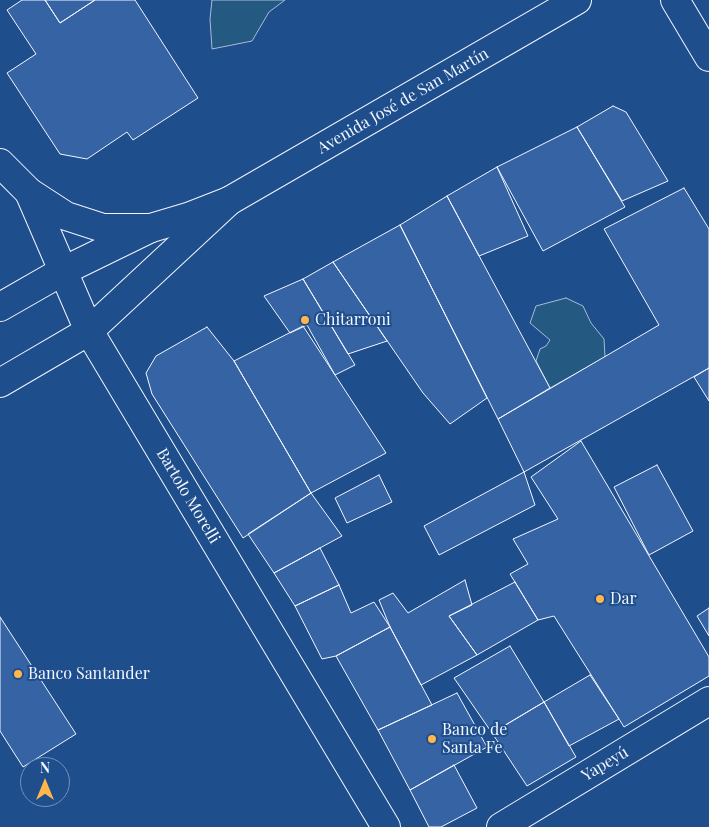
<!DOCTYPE html>
<html>
<head>
<meta charset="utf-8">
<style>
  body { margin:0 }
  #map { position:relative; width:709px; height:827px; overflow:hidden; background:#1f4e8c; font-family:"Playfair Display",serif }
  canvas { display:block }
  .north { position:absolute; left:20px; top:757px; width:50px; height:50px; box-sizing:border-box; background:#1f4e8c; border:1px solid #7391ba; border-radius:50%; rotate:0deg; font-size:14px; font-weight:700; line-height:20px; text-align:center; color:#f2f6ff }
  .north::after { content:''; display:block; margin:auto; width:18px; height:22px; background:#ffb74d; clip-path:polygon(50% 0,100% 100%,50% 72%,0 100%) }
</style>
</head>
<body>
<div id="map">
<canvas width="709" height="827"></canvas>
<div class="north">N</div>
</div>
<script>
const ctx = document.querySelector('canvas').getContext('2d');
ctx.lineJoin = 'round';
function fill(path, color) {
  ctx.fillStyle = color;
  ctx.fill(path, 'evenodd');
}
function toPath(rows) {
  const path = new Path2D();
  for (const r of rows) {
    path.moveTo(r[0], r[1]);
    for (let i = 2; i < r.length; i += 2) path.lineTo(r[i], r[i + 1]);
  }
  return path;
}
function strokePath(path, color, width, dash) {
  ctx.strokeStyle = color;
  ctx.lineWidth = width;
  ctx.lineCap = dash ? 'butt' : 'round';
  ctx.setLineDash(dash || []);
  ctx.stroke(path);
}
function drawText(font, color, halo, rows, align = 'center') {
  ctx.font = font + ' "Playfair Display",serif';
  ctx.lineWidth = 4;
  ctx.setLineDash([]);
  ctx.textBaseline = 'middle';
  ctx.strokeStyle = halo;
  ctx.fillStyle = color;
  for (const [text, x, y, turn = 0] of rows) {
    ctx.save();
    ctx.translate(x, y);
    ctx.rotate((+turn || 0) * Math.PI / 180);
    ctx.textAlign = isNaN(turn) ? turn : align;
    if (halo) ctx.strokeText(text, 0, 0);
    ctx.fillText(text, 0, 0);
    ctx.restore();
  }
}
const green = toPath([
  [212,0,285,0,269,12,252,41,212,49,210,19,212,0],
  [566,298,583,306,591,323,604,339,605,357,550,388,536,361,540,349,546,346,550,340,530,323,536,306,566,298]
]);
fill(green, '#245a82');
strokePath(green, '#a8bbd7', 1);
const building = toPath([
  [22,0,45,0,60,23,95,0,135,0,198,98,133,140,127,132,87,159,60,154,7,73,36,54,7,10,22,0],
  [45,0,95,0,60,23,45,0],
  [613,106,626,112,668,181,622,201,577,127,613,106],
  [577,127,625,207,543,251,497,167,577,127],
  [497,167,528,236,479,256,447,196,497,167],
  [684,188,709,229,709,368,524,472,498,419,659,325,604,229,684,188],
  [447,196,550,388,498,419,400,225,447,196],
  [400,225,487,398,450,424,423,393,333,262,400,225],
  [333,262,387,341,348,354,303,279,333,262],
  [303,279,355,365,335,375,307,325,290,333,264,296,303,279],
  [303,326,386,453,311,493,234,361,303,326],
  [207,327,234,361,311,493,243,538,152,394,146,373,156,356,207,327],
  [709,368,709,401,694,377,709,368],
  [581,441,709,657,709,676,624,727,554,616,538,620,510,574,528,564,513,539,558,519,531,477,581,441],
  [657,465,693,531,649,555,614,487,657,465],
  [524,472,535,505,439,555,424,526,524,472],
  [379,475,392,502,347,523,335,498,379,475],
  [311,493,342,536,274,573,248,534,311,493],
  [320,548,339,585,295,606,274,573,320,548],
  [465,580,472,605,449,616,477,655,421,685,390,627,379,600,393,593,408,613,465,580],
  [515,582,538,620,477,655,449,616,515,582],
  [339,585,351,613,374,602,390,627,336,656,322,659,295,606,339,585],
  [709,608,709,636,697,616,709,608],
  [0,617,76,734,23,767,0,731,0,617],
  [390,627,432,705,378,730,336,656,390,627],
  [510,646,544,702,492,733,454,678,510,646],
  [590,675,619,719,569,746,544,702,590,675],
  [457,693,487,747,410,790,378,730,457,693],
  [544,702,576,757,527,786,492,733,544,702],
  [454,765,477,808,441,827,429,827,410,790,454,765]
]);
fill(building, '#3563a3');
strokePath(building, '#f2f6ff', 1);
const minor = toPath([
  [675,0,709,57],
  [89,331,386,827],
  [501,827,709,701]
]);
const tertiary = toPath([
  [29,192,89,331],
  [0,307,63,271,151,228],
  [0,383,89,331,229,201]
]);
const primary = toPath([
  [0,163,29,192,66,216,103,228,151,228,188,217,229,201,577,0]
]);
strokePath(minor, '#f2f6ff', 30);
strokePath(tertiary, '#f2f6ff', 30);
strokePath(primary, '#f2f6ff', 30);
strokePath(minor, '#1f4e8c', 28);
strokePath(tertiary, '#1f4e8c', 28);
strokePath(primary, '#1f4e8c', 28);
for (const [x, y, r, color] of [
  [305,320,5,"#ffb74d"],
  [600,599,5,"#ffb74d"],
  [18,674,5,"#ffb74d"],
  [432,739,5,"#ffb74d"]
]) {
  const dot = new Path2D();
  dot.arc(x, y, r, 0, 2 * Math.PI);
  ctx.fillStyle = color;
  ctx.fill(dot);
  strokePath(dot, '#1f4e8c', 2);
}
drawText('16px', '#f2f6ff', '#1f4e8c', [
  ["Avenida José de San Martín",403,101,-30],
  ["Bartolo Morelli",188,496,59],
  ["Yapeyú",605,764,-31]
]);
drawText('16px', '#f2f6ff', '#1f4e8c', [
  ["Chitarroni",315,320],
  ["Dar",610,599],
  ["Banco Santander",28,674],
  ["Banco de",442,730],
  ["Santa Fe",442,748]
], 'left');
</script>
</body>
</html>
